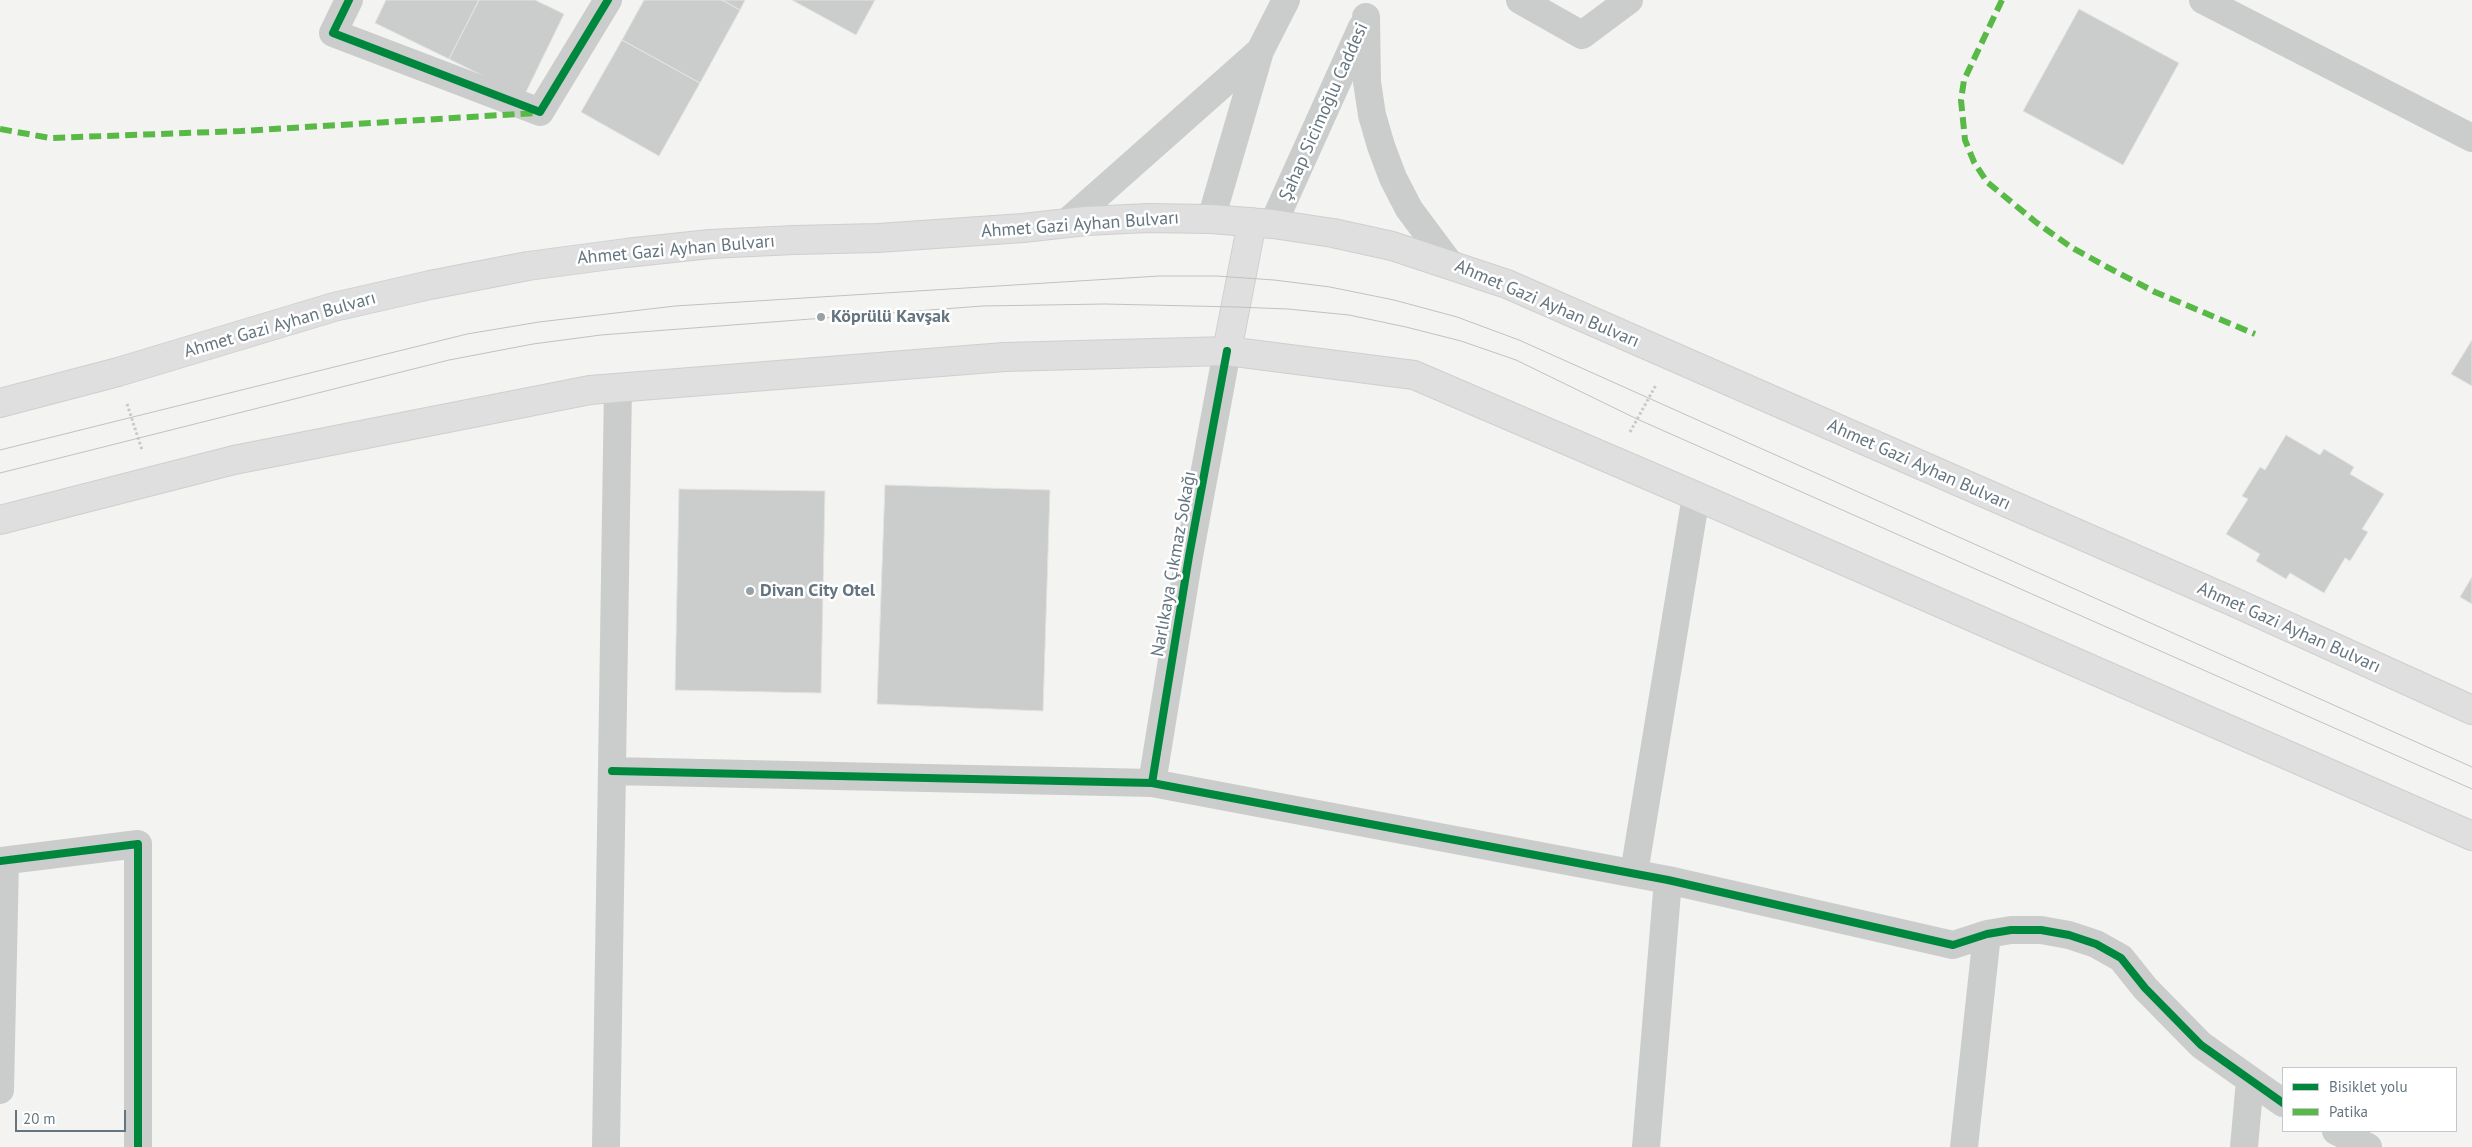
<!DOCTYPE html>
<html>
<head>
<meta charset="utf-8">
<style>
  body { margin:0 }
  #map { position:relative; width:2472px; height:1147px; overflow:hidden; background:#f3f3f1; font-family:"PT Sans",sans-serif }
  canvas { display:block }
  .legend { position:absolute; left:2282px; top:1067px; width:175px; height:65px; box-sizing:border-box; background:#fff; border:1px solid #c1c8cc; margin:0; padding:6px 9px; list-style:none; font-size:15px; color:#647580 }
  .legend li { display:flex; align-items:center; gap:10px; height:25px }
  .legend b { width:25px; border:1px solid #c1c8cc }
  .scale { position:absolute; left:15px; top:1110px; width:111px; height:22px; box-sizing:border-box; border:2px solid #647580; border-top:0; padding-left:6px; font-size:15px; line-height:18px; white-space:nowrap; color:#647580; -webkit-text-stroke:4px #fff; paint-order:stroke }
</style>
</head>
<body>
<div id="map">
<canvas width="2472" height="1147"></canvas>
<ul class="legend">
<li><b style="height:6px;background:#00873e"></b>Bisiklet yolu</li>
<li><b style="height:6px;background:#58b947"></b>Patika</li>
</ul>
<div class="scale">20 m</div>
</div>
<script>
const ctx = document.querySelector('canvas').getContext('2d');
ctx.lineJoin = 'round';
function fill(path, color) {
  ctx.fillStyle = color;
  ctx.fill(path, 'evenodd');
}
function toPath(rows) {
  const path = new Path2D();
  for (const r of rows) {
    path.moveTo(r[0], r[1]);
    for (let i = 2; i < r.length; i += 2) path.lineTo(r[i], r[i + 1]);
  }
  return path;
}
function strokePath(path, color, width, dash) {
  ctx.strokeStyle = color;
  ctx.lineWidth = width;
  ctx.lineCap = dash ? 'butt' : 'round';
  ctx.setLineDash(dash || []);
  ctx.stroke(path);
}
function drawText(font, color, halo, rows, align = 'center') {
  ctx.font = font + ' "PT Sans",sans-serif';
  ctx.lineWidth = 5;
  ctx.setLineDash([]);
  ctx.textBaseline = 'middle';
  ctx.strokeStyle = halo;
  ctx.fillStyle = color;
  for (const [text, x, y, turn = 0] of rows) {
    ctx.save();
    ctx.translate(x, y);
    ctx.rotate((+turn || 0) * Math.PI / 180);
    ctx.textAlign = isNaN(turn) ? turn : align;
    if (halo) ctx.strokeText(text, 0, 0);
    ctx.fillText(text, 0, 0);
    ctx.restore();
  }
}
const building = toPath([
  [386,0,479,0,449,59,375,23,386,0],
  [479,0,535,0,564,14,524,96,449,59,479,0],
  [644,0,722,0,740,10,700,83,622,40,644,0],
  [722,0,745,0,740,10,722,0],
  [792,0,875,0,856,35,792,0],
  [2079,9,2179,63,2123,165,2023,111,2079,9],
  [622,40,700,83,659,156,581,112,622,40],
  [2472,340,2472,386,2451,374,2472,340],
  [2286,435,2320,455,2324,449,2354,467,2350,474,2384,494,2362,529,2368,532,2350,561,2345,558,2324,593,2290,573,2286,579,2256,561,2260,554,2226,534,2248,499,2242,496,2260,467,2265,470,2286,435],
  [885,485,1050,490,1043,711,877,704,885,485],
  [679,489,825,491,821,693,675,690,679,489],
  [2472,577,2472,604,2460,597,2472,577]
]);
fill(building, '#cbcccc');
strokePath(building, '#e2e2e1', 1);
const primary = toPath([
  [1227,351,1252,222],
  [0,403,118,372,334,307,430,285,528,266,626,253,710,244,794,240,878,238,1023,228,1086,221,1148,218,1211,219,1273,224,1333,233,1392,246,1507,284,2236,603,2472,710],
  [0,520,234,460,590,390,1004,357,1227,351,1414,375,1696,496,2472,836]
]);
strokePath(primary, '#cfcfcf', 30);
strokePath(toPath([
  [127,404,142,450],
  [1630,432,1656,385]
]), '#c8c9c9', 3, [2.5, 2.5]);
strokePath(toPath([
  [349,0,333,33,540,112,608,0],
  [1520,0,1582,35,1629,0],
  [2203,0,2472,138],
  [612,771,1152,783,1668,880,1953,945,1987,934,2011,930,2041,930,2069,935,2096,944,2121,958,2145,988,2201,1045,2283,1103],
  [1152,783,1189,556,1227,351],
  [0,861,138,844,138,1147],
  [1634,873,1696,496],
  [0,1090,5,861],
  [2336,1131,2368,1147],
  [606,1147,618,387],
  [1646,1147,1668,880],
  [1964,1147,1987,934],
  [2244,1147,2250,1080]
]), '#cbcccc', 28);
strokePath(toPath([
  [1366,17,1367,82,1372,115,1381,146,1393,178,1409,209,1450,264],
  [1211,219,1260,51,1286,0],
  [1066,223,1260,51],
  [1273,224,1362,27]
]), '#cbcccc', 28);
strokePath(primary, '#dfdfe0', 28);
strokePath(toPath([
  [0,450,467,334,539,322,675,306,1159,276,1217,276,1274,280,1330,287,1394,300,1457,317,1519,340,2472,767],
  [0,473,449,360,533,344,601,335,982,306,1105,304,1236,307,1288,309,1349,315,1406,327,1461,341,1516,360,1637,419,2472,789]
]), '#c0c1c1', 1);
strokePath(toPath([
  [2002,0,1964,80,1961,100,1965,140,1974,162,1987,182,2037,223,2071,247,2107,267,2155,292,2255,334],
  [0,129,50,138,241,131,535,113]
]), '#58b947', 6, [12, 6]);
strokePath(toPath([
  [349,0,333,33,540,112,608,0],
  [612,771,1152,783,1668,880,1953,945,1987,934,2011,930,2041,930,2069,935,2096,944,2121,958,2145,988,2201,1045,2283,1103],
  [1152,783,1189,556,1227,351],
  [0,861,138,844,138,1147]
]), '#00873e', 8);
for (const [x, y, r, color] of [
  [821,317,5,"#96a1a8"],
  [750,591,5,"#96a1a8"]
]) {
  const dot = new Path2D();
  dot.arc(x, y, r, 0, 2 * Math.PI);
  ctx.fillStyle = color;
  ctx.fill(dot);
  strokePath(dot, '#fff', 2);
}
drawText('18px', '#647580', '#fff', [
  ["Şahap Sicimoğlu Caddesi",1324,112,-66],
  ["Ahmet Gazi Ayhan Bulvarı",1080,225,-4],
  ["Ahmet Gazi Ayhan Bulvarı",676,250,-5],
  ["Ahmet Gazi Ayhan Bulvarı",1547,304,23],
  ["Ahmet Gazi Ayhan Bulvarı",280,325,-16],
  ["Ahmet Gazi Ayhan Bulvarı",1919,465,24],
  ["Narlıkaya Çıkmaz Sokağı",1174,564,-80],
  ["Ahmet Gazi Ayhan Bulvarı",2289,628,24]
]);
drawText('bold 18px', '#647580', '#fff', [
  ["Köprülü Kavşak",831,317],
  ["Divan City Otel",760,591]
], 'left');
</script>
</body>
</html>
